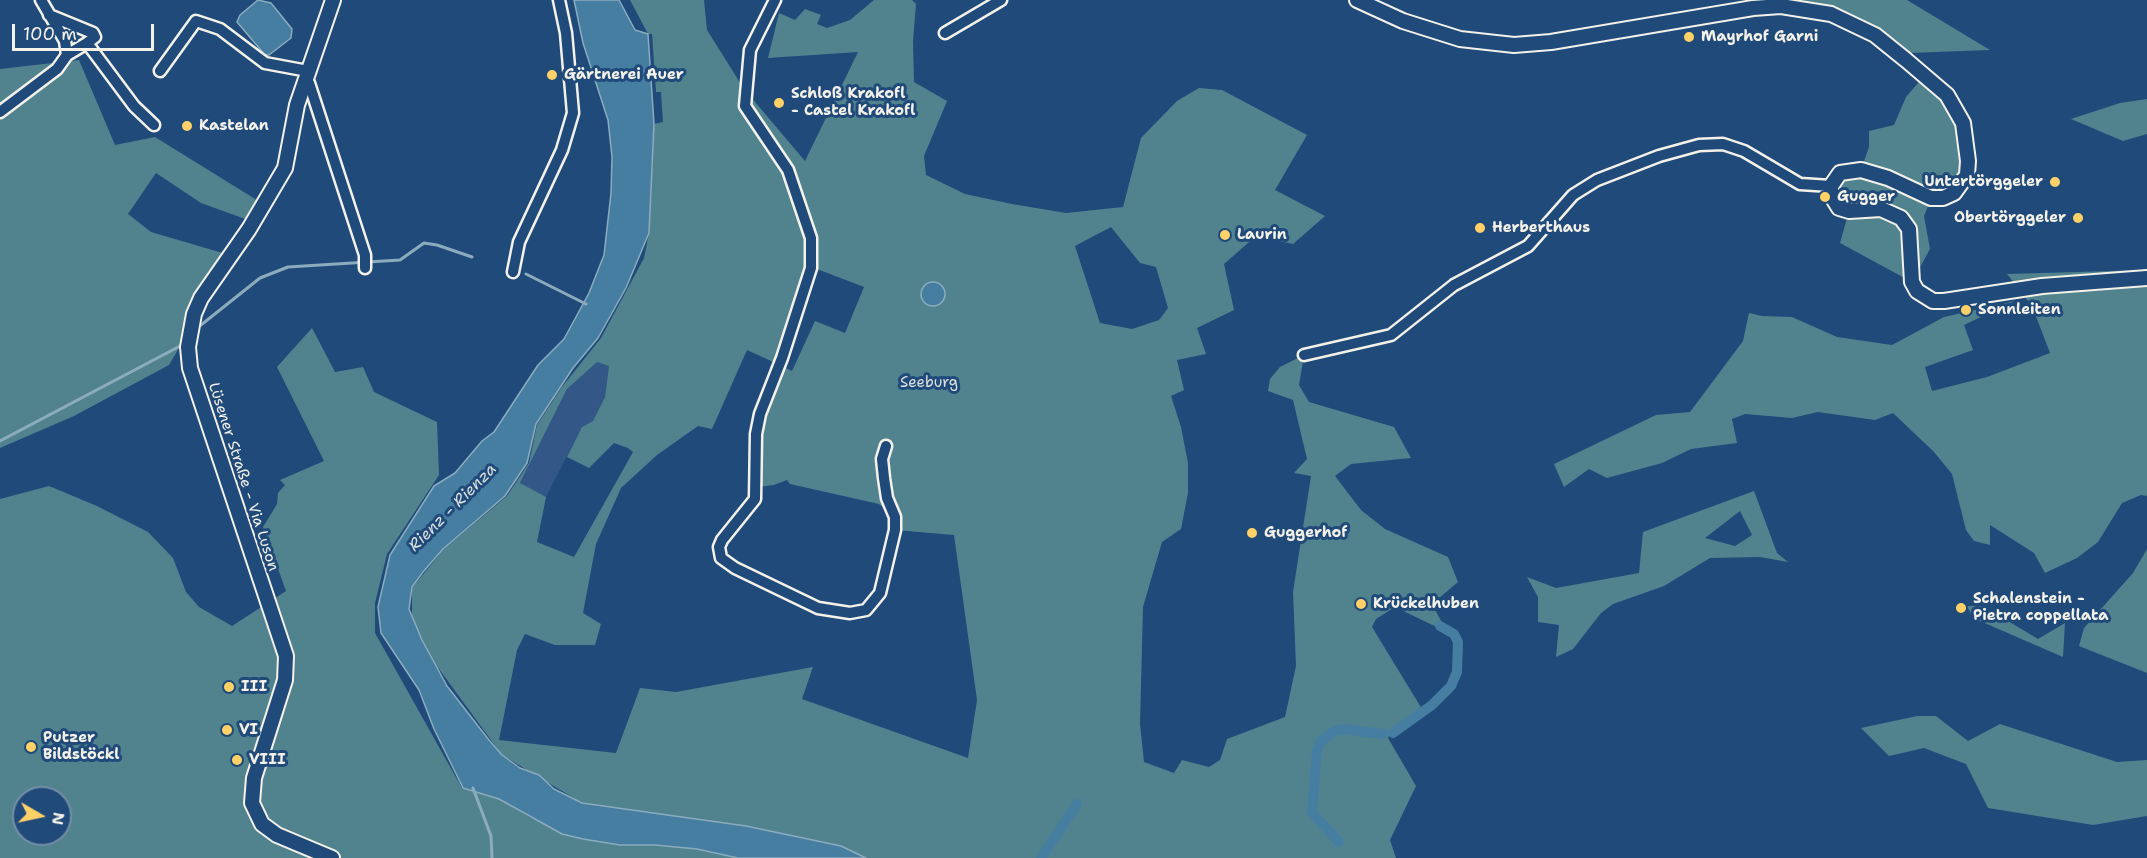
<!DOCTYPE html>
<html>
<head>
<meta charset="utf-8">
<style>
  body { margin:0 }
  #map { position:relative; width:2147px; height:858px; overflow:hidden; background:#1f4a7a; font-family:"Shantell Sans",sans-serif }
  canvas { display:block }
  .north { position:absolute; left:12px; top:786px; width:60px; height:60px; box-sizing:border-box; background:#1f4a7a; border:2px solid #748da6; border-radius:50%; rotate:99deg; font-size:16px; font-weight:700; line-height:24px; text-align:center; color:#f4f1e8 }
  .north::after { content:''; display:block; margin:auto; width:21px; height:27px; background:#ffd166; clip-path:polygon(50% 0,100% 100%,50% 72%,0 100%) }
  .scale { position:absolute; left:12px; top:24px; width:142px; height:27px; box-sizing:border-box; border:3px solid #f4f1e8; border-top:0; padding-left:8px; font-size:18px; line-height:21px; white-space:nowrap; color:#f4f1e8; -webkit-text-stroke:4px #1f4a7a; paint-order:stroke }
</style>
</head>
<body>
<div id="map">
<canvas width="2147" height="858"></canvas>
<div class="north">N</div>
<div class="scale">100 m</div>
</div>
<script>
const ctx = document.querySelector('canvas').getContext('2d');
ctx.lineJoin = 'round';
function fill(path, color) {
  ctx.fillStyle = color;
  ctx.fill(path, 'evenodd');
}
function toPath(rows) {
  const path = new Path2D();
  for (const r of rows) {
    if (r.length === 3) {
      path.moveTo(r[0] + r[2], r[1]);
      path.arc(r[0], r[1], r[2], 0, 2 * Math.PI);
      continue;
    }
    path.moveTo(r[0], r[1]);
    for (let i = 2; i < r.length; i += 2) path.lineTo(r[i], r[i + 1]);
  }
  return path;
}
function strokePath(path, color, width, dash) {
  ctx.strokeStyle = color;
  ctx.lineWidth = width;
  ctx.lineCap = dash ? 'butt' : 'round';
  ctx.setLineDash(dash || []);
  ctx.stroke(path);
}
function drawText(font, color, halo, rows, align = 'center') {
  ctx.font = font + ' "Shantell Sans",sans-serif';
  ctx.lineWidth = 6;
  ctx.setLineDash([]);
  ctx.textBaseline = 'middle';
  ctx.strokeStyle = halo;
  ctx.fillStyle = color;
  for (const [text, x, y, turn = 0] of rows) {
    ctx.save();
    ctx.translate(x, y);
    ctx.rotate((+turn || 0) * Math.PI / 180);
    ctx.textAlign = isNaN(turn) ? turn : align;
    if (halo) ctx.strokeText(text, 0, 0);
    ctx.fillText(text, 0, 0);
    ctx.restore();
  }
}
fill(toPath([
  [597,362,609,366,605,397,593,421,582,427,546,497,520,484,567,389]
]), '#335888');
fill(toPath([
  [630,0,704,0,707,30,744,89,805,161,858,52,768,58,779,13,795,20,805,9,821,15,817,24,827,28,850,20,874,0,912,0,916,4,913,41,914,82,947,101,924,156,926,175,965,194,1012,204,1066,213,1123,207,1141,138,1177,101,1199,88,1222,90,1307,135,1275,190,1325,216,1293,244,1256,236,1224,264,1234,310,1197,328,1206,354,1177,360,1184,390,1171,396,1181,427,1188,463,1188,493,1181,529,1162,542,1143,607,1140,724,1144,762,1174,773,1182,760,1209,767,1220,760,1227,739,1285,717,1296,666,1293,592,1311,476,1294,473,1307,459,1293,400,1268,391,1270,379,1280,367,1304,355,1299,385,1309,402,1394,427,1411,458,1351,464,1335,476,1361,510,1385,529,1448,557,1458,582,1432,604,1447,632,1395,607,1376,619,1372,627,1422,709,1392,731,1388,738,1416,786,1390,840,1396,858,866,858,841,846,746,826,582,803,502,755,428,654,412,617,412,588,444,549,507,496,529,463,537,425,562,387,601,338,644,258,649,233,654,124,663,122,661,92,656,92,652,34,648,34],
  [1111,227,1140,263,1156,267,1168,308,1159,320,1132,329,1100,323,1075,246],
  [817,269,864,287,845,333,815,321,792,371,782,366,806,288],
  [747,350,782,366,763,414,759,435,758,487,774,485,787,480,790,484,879,504,895,517,895,530,954,535,977,700,968,758,802,699,813,667,676,692,640,688,616,753,499,740,517,650,525,634,555,645,595,645,601,624,583,613,596,544,621,488,657,455,698,426,712,429],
  [597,362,609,366,605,397,593,421,582,427,567,457,589,468,614,443,628,448,633,452,574,557,537,542,546,497,520,483,567,389],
  [1756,0,1907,0,1990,50,1909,53,1906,60,1851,23,1753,8],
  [79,60,115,145,155,137,260,202,248,220,201,203,156,173,128,214,151,232,226,254,195,297,183,341,169,365,74,416,0,448,0,69],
  [1925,75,1963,123,1961,187,1931,199,1924,216,1930,249,1912,282,1840,243,1849,211,1839,208,1834,179,1861,170,1869,147,1869,131,1894,125,1906,97],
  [2147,99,2147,134,2123,141,2071,119,2120,103],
  [2147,270,2147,496,2141,495,2122,503,2098,542,2077,558,2045,573,2034,553,1990,525,1990,545,1974,541,1966,530,1952,474,1934,452,1893,413,1875,420,1818,412,1792,418,1745,414,1732,419,1737,443,1691,449,1662,463,1607,478,1589,469,1564,487,1554,464,1656,415,1690,412,1743,341,1749,313,1762,316,1792,317,1837,337,1892,345,1944,317,2015,301,1964,325,1973,350,1925,367,1932,391,1987,377,2050,353,2032,306,2007,274],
  [312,328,335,372,363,367,374,392,437,422,439,475,387,554,375,603,375,633,462,788,499,799,531,818,620,845,655,845,697,849,738,858,0,858,0,499,49,486,97,506,148,532,173,558,186,592,199,607,232,626,286,591,263,527,277,504,278,493,285,485,280,480,324,461,277,367],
  [24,798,60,798,60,834,24,834],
  [1754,491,1777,553,1788,562,1760,557,1710,558,1664,586,1613,604,1601,613,1573,649,1556,657,1559,625,1538,622,1538,597,1527,577,1556,588,1639,573,1643,532],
  [1740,511,1752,535,1735,546,1705,538],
  [2147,549,2147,673,2079,646,2084,628,2133,573],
  [1967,606,1983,606,2038,639,2065,623,2063,657,1973,618],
  [1917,716,1936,716,1968,741,2000,724,2117,762,2147,760,2147,816,2093,825,1988,808,1966,764,1924,748,1889,756,1861,728]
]), '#51838f');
const water = toPath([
  [258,0,271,3,292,29,291,38,269,55,265,55,237,22,240,15,258,0],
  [574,0,619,0,635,30,648,34,654,124,649,233,626,288,598,338,573,368,536,424,527,463,505,496,443,549,423,572,412,587,409,609,422,640,447,686,489,740,502,755,520,768,539,775,554,789,582,803,746,826,841,846,866,858,738,858,697,849,655,845,620,845,583,839,562,834,499,799,463,788,434,729,419,690,381,633,378,607,390,555,434,486,455,473,482,441,494,432,538,365,564,339,589,293,604,255,611,193,612,157,608,120,583,43,574,0],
  [933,294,12]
]);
fill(water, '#467ea2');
strokePath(water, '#8cacbe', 1.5);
strokePath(toPath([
  [526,274,586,304],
  [201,325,260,278,288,267,400,260,424,243,437,245,472,257],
  [0,441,182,345],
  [473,788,491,836,492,858]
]), '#8cacbe', 3);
strokePath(toPath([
  [1393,733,1432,705,1451,686,1457,672,1458,642,1454,634,1440,626],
  [1339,842,1312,813,1317,750,1321,741,1334,731,1344,729,1383,734],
  [1041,858,1077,804]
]), '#467ea2', 10);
const minor = toPath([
  [775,0,750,50,745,106,788,170,811,238,811,268,782,358,760,414,756,434,755,499,722,540,719,547,721,558,735,568,818,608,850,613,866,610,880,593,895,530,895,517,887,498,884,478,882,459,886,446],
  [49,15,93,33,95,37,87,43],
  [945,33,1001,0],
  [67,55,87,43,134,106,154,125],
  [160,71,196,21,220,29,265,63,308,71],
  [305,81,309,83,365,255,365,268],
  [0,112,57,69,67,55,65,41,41,0],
  [513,272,519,242,562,150,573,113,566,33,559,0],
  [1304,355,1391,335,1454,285,1528,246,1573,195,1597,180,1659,156,1699,145,1723,144,1744,151,1800,184,1831,186]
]);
const tertiary = toPath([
  [1357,0,1403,21,1460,39,1514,45,1551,42,1753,8,1781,6,1831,14,1875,35,1906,60,1947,95,1963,123,1968,161,1967,175,1954,193,1943,198,1931,198,1888,178,1861,170,1840,173,1831,186,1831,195,1839,208,1849,211,1881,209,1901,218,1909,229,1912,282,1917,291,1933,301,1944,301,2042,286,2147,278],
  [332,858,277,835,262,824,252,803,254,778,285,680,286,656,190,368,188,347,194,314,201,298,249,229,285,168,297,105,333,0]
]);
strokePath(minor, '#f4f1e8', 15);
strokePath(tertiary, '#f4f1e8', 18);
strokePath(minor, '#1f4a7a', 10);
strokePath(tertiary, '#1f4a7a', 14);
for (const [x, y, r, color] of [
  [1689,37,6,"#ffd166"],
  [552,75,6,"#ffd166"],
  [779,103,6,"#ffd166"],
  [187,126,6,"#ffd166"],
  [2055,182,6,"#ffd166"],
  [1825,197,6,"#ffd166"],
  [2078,218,6,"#ffd166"],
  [1480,228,6,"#ffd166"],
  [1225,235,6,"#ffd166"],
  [1966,310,6,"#ffd166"],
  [1252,533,6,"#ffd166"],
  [1361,604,6,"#ffd166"],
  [1961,608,6,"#ffd166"],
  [229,687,6,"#ffd166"],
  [227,730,6,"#ffd166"],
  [31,747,6,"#ffd166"],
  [237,760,6,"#ffd166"]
]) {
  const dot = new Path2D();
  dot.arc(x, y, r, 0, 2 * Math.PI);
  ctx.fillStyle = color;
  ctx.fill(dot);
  strokePath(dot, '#1f4a7a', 2);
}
drawText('bold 15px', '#f4f1e8', '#1f4a7a', [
  ["Mayrhof Garni",1701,37],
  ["Gärtnerei Auer",564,75],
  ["Schloß Krakofl",791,94],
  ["- Castel Krakofl",791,111],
  ["Kastelan",199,126],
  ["Untertörggeler",2043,182,"right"],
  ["Gugger",1837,197],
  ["Obertörggeler",2066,218,"right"],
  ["Herberthaus",1492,228],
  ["Laurin",1237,235],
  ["Sonnleiten",1978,310],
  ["Guggerhof",1264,533],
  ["Schalenstein -",1973,599],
  ["Pietra coppellata",1973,616],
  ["Krückelhuben",1373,604],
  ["III",241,687],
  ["VI",239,730],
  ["Putzer",43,738],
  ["Bildstöckl",43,755],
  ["VIII",249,760]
], 'left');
drawText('15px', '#dce0db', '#1f4a7a', [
  ["Seeburg",929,383]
]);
drawText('15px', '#f4f1e8', '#1f4a7a', [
  ["Lüsener Straße - Via Luson",243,477,72]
]);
drawText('italic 16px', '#dae0de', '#1f4a7a', [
  ["Rienz - Rienza",453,508,-45]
]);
</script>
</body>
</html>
